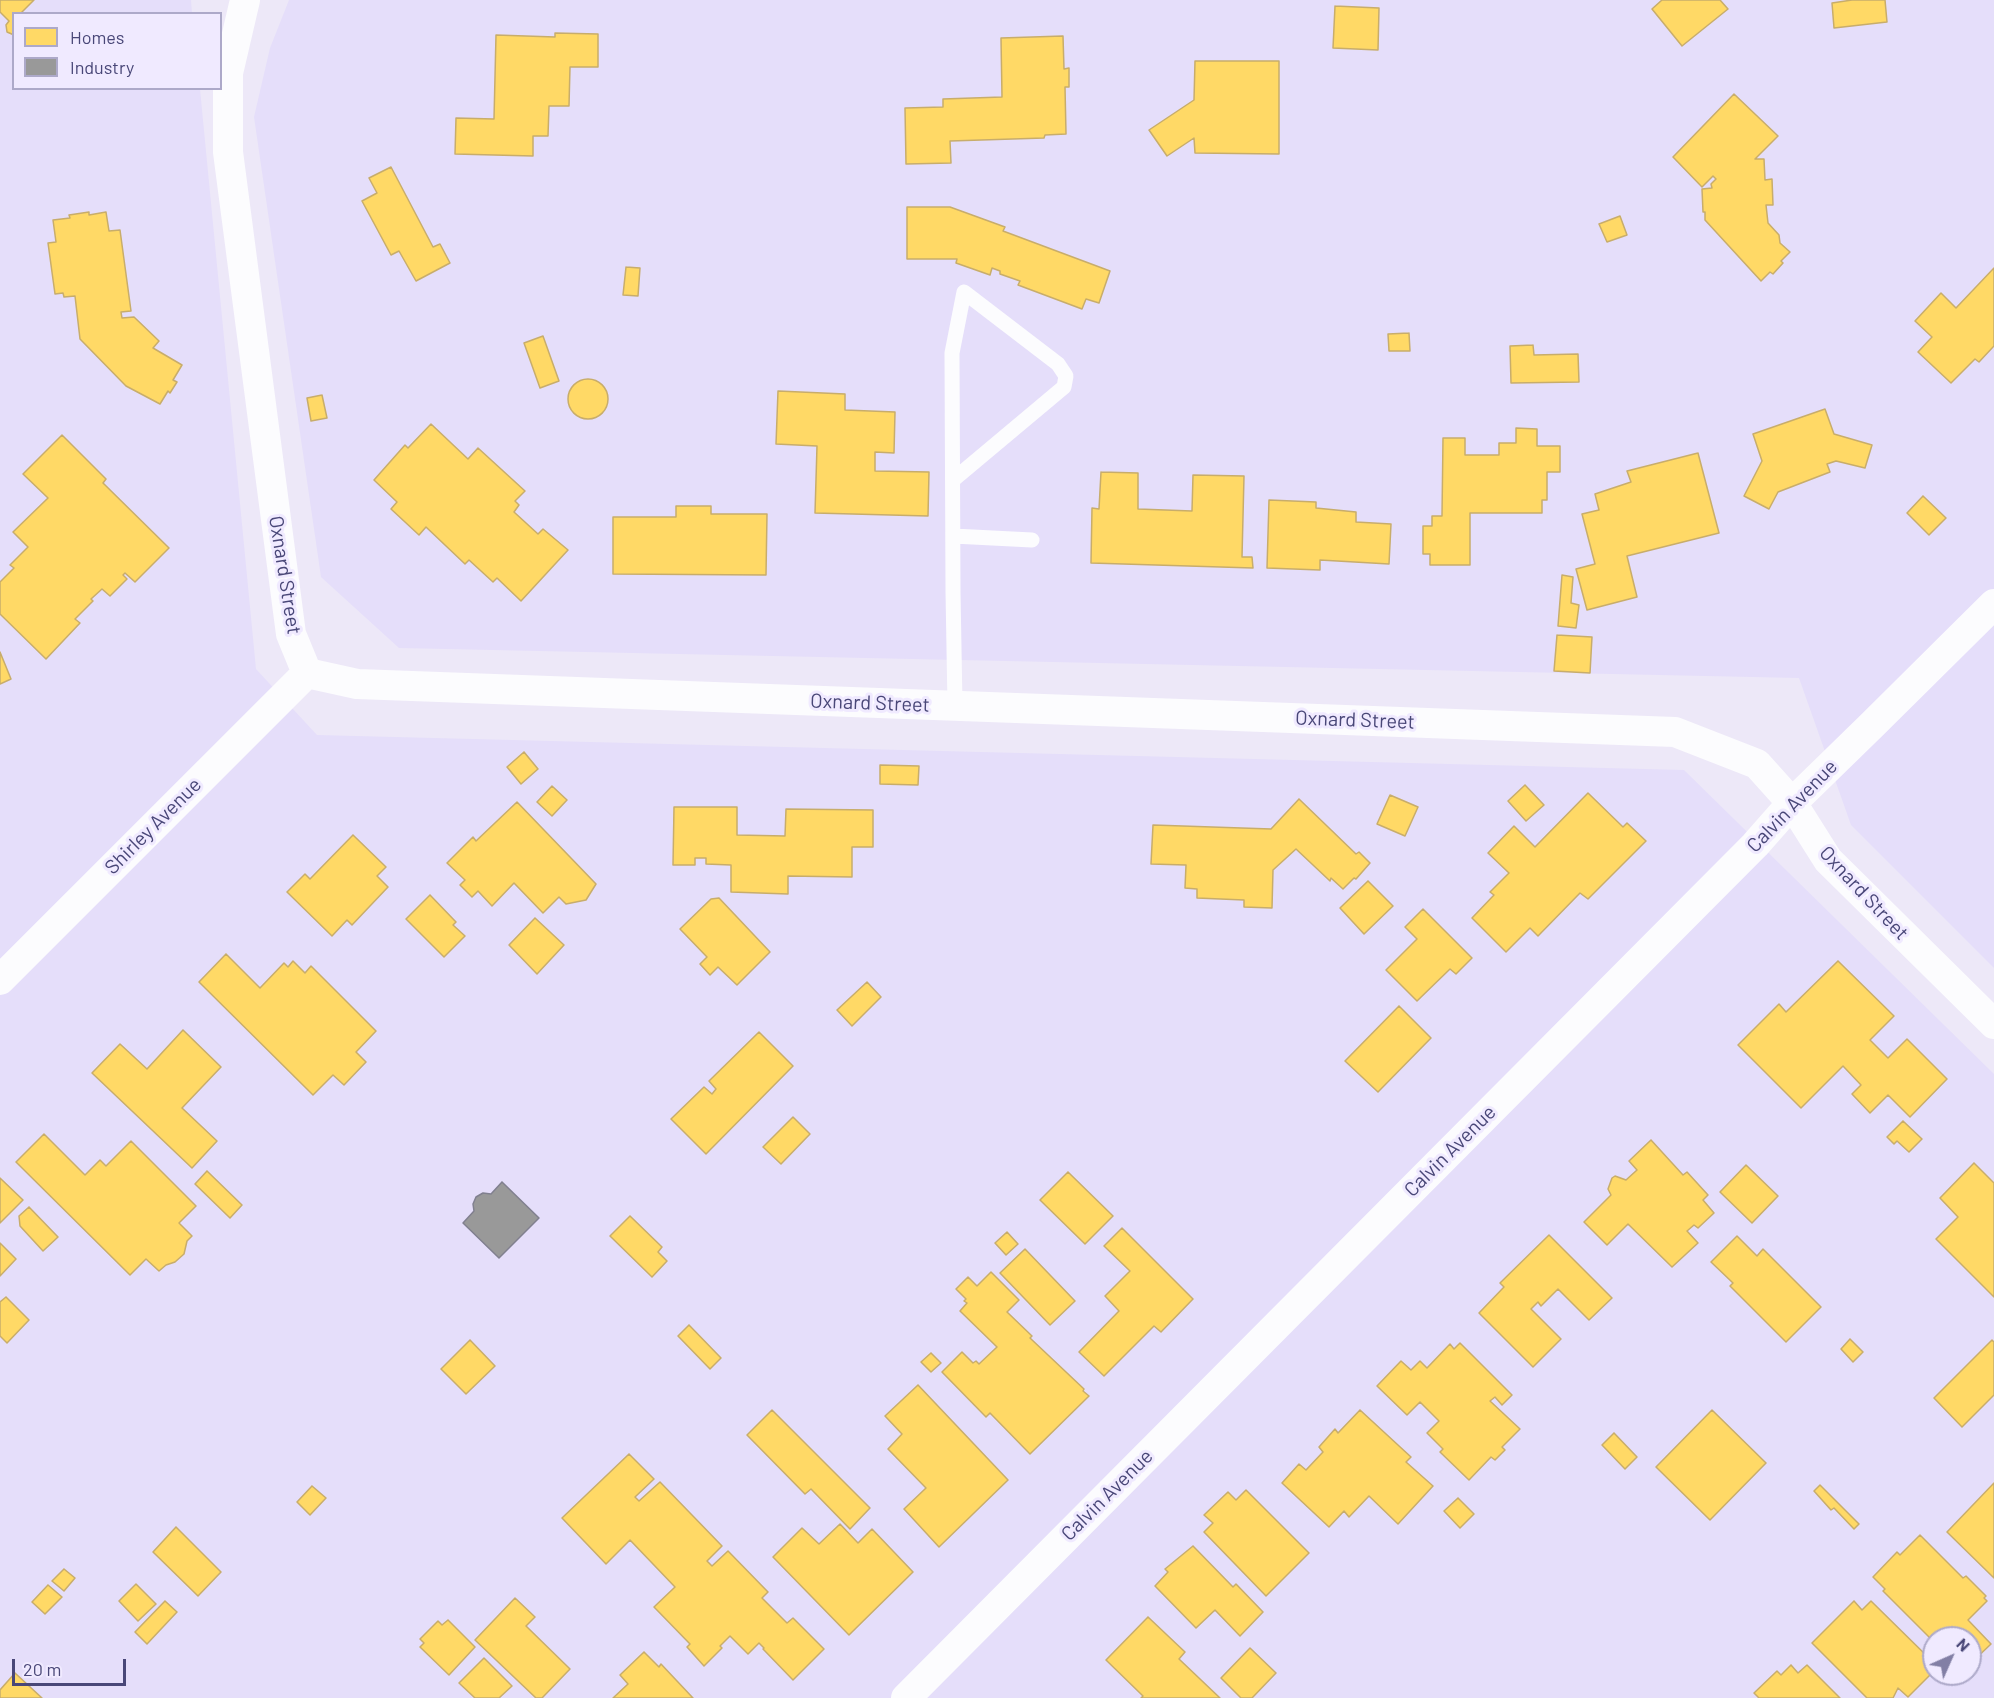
<!DOCTYPE html>
<html>
<head>
<meta charset="utf-8">
<style>
  body { margin:0 }
  #map { position:relative; width:1994px; height:1698px; overflow:hidden; background:#ede8f8; font-family:Barlow,sans-serif }
  canvas { display:block }
  .legend { position:absolute; left:12px; top:12px; width:210px; height:78px; box-sizing:border-box; background:#f0eaff; border:2px solid #ada9c9; margin:0; padding:8px 10px; list-style:none; font-size:18px; color:#494778 }
  .legend li { display:flex; align-items:center; gap:12px; height:30px }
  .legend b { width:30px; border:2px solid #ada9c9 }
  .north { position:absolute; left:1922px; top:1626px; width:60px; height:60px; box-sizing:border-box; background:#f0eaff; border:2px solid #ada9c9; border-radius:50%; rotate:45deg; font-size:16px; font-weight:700; line-height:24px; text-align:center; color:#494778 }
  .north::after { content:''; display:block; margin:auto; width:21px; height:27px; background:#827fa5; clip-path:polygon(50% 0,100% 100%,50% 72%,0 100%) }
  .scale { position:absolute; left:12px; top:1659px; width:114px; height:27px; box-sizing:border-box; border:3px solid #494778; border-top:0; padding-left:8px; font-size:18px; line-height:21px; white-space:nowrap; color:#494778; -webkit-text-stroke:4px #f0eaff; paint-order:stroke }
</style>
</head>
<body>
<div id="map">
<canvas width="1994" height="1698"></canvas>
<ul class="legend">
<li><b style="height:16px;background:#ffd966"></b>Homes</li>
<li><b style="height:16px;background:#999"></b>Industry</li>
</ul>
<div class="north">N</div>
<div class="scale">20 m</div>
</div>
<script>
const ctx = document.querySelector('canvas').getContext('2d');
ctx.lineJoin = 'round';
function fill(path, color) {
  ctx.fillStyle = color;
  ctx.fill(path, 'evenodd');
}
function toPath(rows) {
  const path = new Path2D();
  for (const r of rows) {
    if (r.length === 3) {
      path.moveTo(r[0] + r[2], r[1]);
      path.arc(r[0], r[1], r[2], 0, 2 * Math.PI);
      continue;
    }
    path.moveTo(r[0], r[1]);
    for (let i = 2; i < r.length; i += 2) path.lineTo(r[i], r[i + 1]);
  }
  return path;
}
function strokePath(path, color, width, dash) {
  ctx.strokeStyle = color;
  ctx.lineWidth = width;
  ctx.lineCap = dash ? 'butt' : 'round';
  ctx.setLineDash(dash || []);
  ctx.stroke(path);
}
function drawText(font, color, halo, rows, align = 'center') {
  ctx.font = font + ' Barlow,sans-serif';
  ctx.lineWidth = 6;
  ctx.setLineDash([]);
  ctx.textBaseline = 'middle';
  ctx.strokeStyle = halo;
  ctx.fillStyle = color;
  for (const [text, x, y, turn = 0] of rows) {
    ctx.save();
    ctx.translate(x, y);
    ctx.rotate((+turn || 0) * Math.PI / 180);
    ctx.textAlign = isNaN(turn) ? turn : align;
    if (halo) ctx.strokeText(text, 0, 0);
    ctx.fillText(text, 0, 0);
    ctx.restore();
  }
}
fill(toPath([
  [0,0,191,0,192,13,14,14,14,88,200,89,256,669,317,735,1684,770,1994,1074,1994,1698,0,1698],
  [1934,1638,1970,1638,1970,1674,1934,1674],
  [289,0,1994,0,1994,968,1851,825,1799,678,399,648,321,577,254,117,270,48]
]), '#e5defa');
const homes = toPath([
  [0,0,34,0,20,14,14,14,14,35,7,32,6,25,9,21,0,12,0,0],
  [1662,0,1720,0,1728,9,1682,46,1652,9,1662,0],
  [1852,0,1885,0,1887,22,1834,28,1832,3,1852,0],
  [1335,6,1379,8,1378,50,1333,48,1335,6],
  [555,33,598,34,598,67,570,67,569,106,549,106,548,136,533,136,533,156,455,154,456,118,494,119,496,35,555,37,555,33],
  [1063,36,1064,69,1069,68,1069,87,1065,87,1066,134,1045,135,1044,138,950,141,951,163,906,164,905,108,943,107,943,99,1002,97,1001,38,1063,36],
  [1195,61,1279,61,1279,154,1195,153,1194,138,1167,156,1149,130,1194,100,1195,61],
  [1734,94,1778,136,1755,159,1764,159,1765,180,1772,179,1773,205,1766,205,1768,223,1779,235,1780,243,1790,252,1781,261,1783,263,1773,274,1770,272,1761,281,1705,220,1705,212,1703,212,1702,189,1712,188,1711,184,1716,179,1713,176,1702,187,1673,157,1734,94],
  [391,167,433,247,440,244,450,263,416,281,399,251,391,255,362,201,377,193,369,178,391,167],
  [907,207,950,207,1005,227,1003,231,1110,271,1099,303,1086,299,1082,309,1018,285,1020,281,1000,274,1000,271,992,268,990,275,956,263,957,259,907,259,907,207],
  [89,212,89,215,106,212,109,231,120,230,131,311,121,312,122,318,134,317,159,341,153,348,182,365,173,380,177,382,170,393,168,391,160,404,126,386,80,339,75,296,64,297,63,293,55,294,48,243,56,242,53,220,70,218,69,215,89,212],
  [1620,216,1627,235,1607,242,1599,224,1620,216],
  [626,267,640,268,638,296,623,295,626,267],
  [1994,268,1994,346,1979,362,1975,359,1951,383,1918,352,1932,337,1915,321,1941,293,1956,308,1994,268],
  [1409,333,1410,351,1389,351,1388,334,1409,333],
  [543,336,559,381,540,388,524,343,543,336],
  [1533,345,1534,355,1578,354,1579,382,1511,383,1510,346,1533,345],
  [588,399,20],
  [778,391,845,394,845,410,895,412,894,453,875,452,875,471,929,472,928,516,815,513,817,446,776,444,778,391],
  [322,395,327,418,311,421,307,398,322,395],
  [1825,409,1834,434,1872,445,1865,468,1836,461,1827,464,1830,472,1778,492,1769,509,1744,496,1762,461,1753,434,1825,409],
  [431,424,468,459,478,448,525,491,515,501,519,505,514,512,538,534,543,529,568,550,521,601,497,578,493,582,469,560,465,564,426,527,419,535,391,509,397,502,374,480,405,445,408,448,431,424],
  [1516,428,1537,429,1537,446,1560,446,1560,472,1547,472,1547,500,1542,500,1542,513,1470,513,1470,565,1430,565,1430,554,1423,554,1423,526,1432,526,1432,516,1442,516,1443,438,1465,438,1465,455,1499,455,1499,443,1516,443,1516,428],
  [62,435,106,479,103,483,169,548,135,582,125,573,123,575,127,579,110,596,102,589,91,599,93,601,75,619,80,623,46,659,0,614,0,582,14,568,10,565,28,547,13,532,48,498,23,474,62,435],
  [1698,453,1719,533,1627,556,1637,597,1587,610,1576,569,1595,564,1582,514,1599,510,1595,494,1631,482,1627,471,1698,453],
  [1101,472,1138,473,1138,509,1192,511,1193,475,1244,476,1242,557,1252,557,1253,568,1091,563,1092,508,1099,509,1101,472],
  [1923,496,1946,518,1929,535,1907,513,1923,496],
  [1269,500,1316,502,1316,508,1356,512,1356,522,1391,524,1389,564,1320,560,1320,570,1267,568,1269,500],
  [676,506,711,506,711,514,767,514,766,575,613,574,613,517,676,517,676,506],
  [1562,575,1573,577,1571,603,1579,605,1576,628,1558,626,1562,575],
  [1557,635,1592,637,1590,673,1554,671,1557,635],
  [0,652,11,679,0,684,0,652],
  [524,752,538,769,521,784,507,767,524,752],
  [880,765,919,766,918,785,880,784,880,765],
  [1525,785,1544,805,1526,821,1508,801,1525,785],
  [552,786,567,800,552,816,537,802,552,786],
  [1588,793,1623,827,1627,823,1646,841,1588,899,1580,893,1538,936,1530,928,1506,952,1472,918,1494,895,1490,892,1509,873,1488,853,1514,826,1535,847,1588,793],
  [1390,795,1418,807,1405,836,1377,824,1390,795],
  [1299,799,1356,854,1359,852,1370,863,1356,879,1354,878,1343,889,1331,878,1330,881,1296,849,1273,870,1272,908,1244,907,1244,900,1197,898,1197,889,1185,888,1186,865,1151,864,1153,825,1271,829,1299,799],
  [517,802,596,884,586,900,566,904,559,897,543,913,514,883,492,906,478,891,472,897,460,885,465,880,447,863,473,837,476,841,517,802],
  [674,807,737,807,737,835,785,836,786,809,873,810,873,847,852,847,852,877,788,876,788,894,731,892,731,865,706,864,706,858,695,858,695,865,673,865,674,807],
  [353,835,386,867,377,876,388,887,352,925,347,920,332,936,287,892,305,874,310,879,353,835],
  [1368,881,1393,906,1364,934,1340,908,1368,881],
  [430,895,456,922,453,925,465,936,444,957,406,919,430,895],
  [719,898,770,952,737,985,718,967,710,975,700,964,707,957,680,929,711,899,719,898],
  [1423,909,1472,958,1456,974,1450,969,1417,1001,1386,970,1417,939,1405,927,1423,909],
  [535,918,564,945,537,974,509,945,535,918],
  [226,954,260,988,284,963,288,967,293,961,305,973,311,966,376,1031,356,1052,366,1062,344,1085,333,1075,313,1095,199,982,226,954],
  [1838,961,1894,1016,1870,1040,1888,1058,1907,1039,1947,1079,1910,1117,1888,1095,1870,1113,1852,1094,1861,1085,1843,1066,1801,1108,1738,1045,1779,1004,1786,1012,1838,961],
  [867,982,881,997,852,1026,837,1010,867,982],
  [1399,1006,1431,1038,1378,1092,1345,1061,1399,1006],
  [183,1030,221,1067,182,1108,217,1141,192,1168,92,1073,120,1044,147,1069,183,1030],
  [759,1032,793,1066,706,1154,671,1119,704,1087,712,1094,716,1089,709,1081,759,1032],
  [793,1117,810,1134,781,1164,763,1147,793,1117],
  [1903,1121,1922,1139,1909,1152,1897,1141,1894,1144,1887,1137,1903,1121],
  [44,1134,85,1175,100,1160,106,1166,131,1141,196,1206,179,1223,192,1236,187,1241,184,1254,175,1262,166,1265,159,1271,146,1259,130,1275,16,1162,44,1134],
  [1651,1140,1683,1175,1687,1172,1708,1195,1703,1200,1714,1213,1698,1228,1694,1225,1687,1231,1698,1243,1672,1267,1628,1224,1607,1245,1584,1222,1611,1195,1608,1189,1612,1178,1615,1176,1626,1180,1637,1170,1629,1161,1651,1140],
  [1974,1163,1994,1183,1994,1297,1936,1239,1958,1217,1940,1198,1974,1163],
  [1746,1165,1778,1196,1752,1223,1720,1192,1746,1165],
  [207,1171,242,1205,230,1218,195,1184,207,1171],
  [1068,1172,1113,1216,1085,1244,1040,1200,1068,1172],
  [0,1178,23,1200,0,1223,0,1178],
  [29,1207,58,1237,43,1251,20,1226,19,1216,29,1207],
  [630,1216,662,1247,658,1252,667,1261,652,1277,610,1236,630,1216],
  [1122,1228,1193,1299,1161,1332,1154,1326,1104,1376,1079,1352,1119,1311,1105,1296,1130,1271,1104,1246,1122,1228],
  [1007,1232,1018,1244,1006,1255,995,1243,1007,1232],
  [1549,1235,1612,1298,1589,1320,1558,1289,1541,1306,1538,1302,1531,1309,1561,1339,1533,1367,1479,1313,1504,1287,1500,1283,1549,1235],
  [1737,1236,1757,1256,1763,1249,1821,1307,1786,1342,1730,1286,1733,1283,1711,1262,1737,1236],
  [0,1243,16,1259,0,1276,0,1243],
  [1025,1249,1075,1301,1050,1325,1000,1273,1025,1249],
  [991,1272,1019,1300,1007,1312,1032,1336,1030,1338,1084,1389,1083,1391,1089,1396,1030,1454,990,1413,986,1417,942,1372,962,1352,973,1363,976,1361,979,1364,997,1347,960,1311,967,1303,964,1301,966,1299,956,1289,968,1277,977,1286,991,1272],
  [6,1297,29,1320,7,1343,0,1336,0,1302,6,1297],
  [689,1325,721,1358,710,1369,678,1336,689,1325],
  [1850,1339,1863,1352,1853,1362,1841,1349,1850,1339],
  [470,1340,495,1366,466,1394,441,1369,470,1340],
  [1992,1340,1994,1342,1994,1395,1962,1427,1934,1398,1992,1340],
  [1460,1343,1512,1395,1502,1405,1495,1397,1490,1401,1520,1429,1502,1447,1505,1450,1495,1460,1491,1457,1469,1480,1440,1452,1443,1449,1427,1433,1439,1421,1420,1402,1407,1415,1377,1386,1401,1361,1411,1370,1420,1361,1427,1368,1450,1344,1454,1349,1460,1343],
  [931,1353,941,1363,931,1372,921,1362,931,1353],
  [918,1385,1008,1480,939,1547,904,1509,926,1488,888,1449,902,1434,885,1416,918,1385],
  [772,1410,870,1508,850,1529,811,1489,805,1494,747,1435,772,1410],
  [1360,1410,1411,1457,1406,1462,1433,1486,1398,1524,1369,1496,1349,1517,1344,1511,1329,1527,1282,1483,1299,1464,1306,1470,1323,1452,1319,1447,1335,1429,1338,1433,1360,1410],
  [1712,1410,1766,1463,1710,1520,1656,1467,1712,1410],
  [1614,1433,1637,1457,1625,1469,1602,1445,1614,1433],
  [629,1454,654,1479,635,1497,639,1501,660,1482,722,1546,707,1561,712,1566,728,1551,768,1592,762,1598,787,1623,793,1618,824,1649,793,1680,763,1649,764,1648,759,1643,748,1654,730,1636,720,1646,722,1648,704,1666,687,1647,690,1644,654,1607,675,1587,630,1540,606,1564,562,1518,629,1454],
  [1994,1483,1994,1578,1947,1532,1994,1483],
  [1820,1485,1859,1524,1854,1529,1834,1508,1831,1510,1814,1491,1820,1485],
  [312,1486,326,1498,310,1515,297,1502,312,1486],
  [1246,1490,1309,1553,1266,1596,1204,1532,1213,1523,1204,1515,1228,1492,1236,1500,1246,1490],
  [1458,1498,1474,1514,1460,1528,1444,1511,1458,1498],
  [840,1524,858,1543,872,1529,913,1572,849,1635,773,1557,802,1528,819,1544,840,1524],
  [176,1527,221,1572,198,1596,153,1552,176,1527],
  [1920,1535,1963,1578,1966,1576,1986,1596,1984,1598,1987,1601,1968,1620,1991,1644,1970,1664,1970,1638,1934,1638,1934,1642,1883,1591,1885,1589,1873,1577,1897,1552,1900,1555,1920,1535],
  [1193,1546,1233,1587,1236,1584,1263,1612,1240,1636,1215,1610,1196,1628,1155,1586,1168,1572,1165,1569,1193,1546],
  [64,1569,75,1578,64,1591,52,1581,64,1569],
  [136,1584,156,1604,138,1621,119,1601,136,1584],
  [48,1585,62,1597,45,1614,32,1602,48,1585],
  [515,1598,535,1617,526,1626,570,1669,542,1698,536,1698,475,1640,515,1598],
  [165,1601,177,1612,147,1644,135,1632,165,1601],
  [1854,1601,1862,1610,1871,1601,1934,1663,1934,1671,1908,1697,1898,1688,1893,1698,1867,1698,1812,1643,1854,1601],
  [1148,1617,1185,1652,1179,1659,1220,1698,1141,1698,1143,1696,1106,1660,1148,1617],
  [448,1620,475,1647,449,1675,420,1647,424,1643,420,1639,438,1621,442,1625,448,1620],
  [1250,1648,1276,1673,1252,1698,1241,1698,1221,1678,1250,1648],
  [644,1652,659,1667,661,1664,693,1698,613,1698,628,1684,620,1675,644,1652],
  [484,1658,512,1686,499,1698,475,1698,459,1683,484,1658],
  [1791,1665,1798,1673,1807,1665,1840,1698,1759,1698,1754,1693,1777,1671,1781,1675,1791,1665],
  [15,1673,42,1698,0,1698,0,1690,15,1673]
]);
fill(homes, '#ffd966');
strokePath(homes, '#c8ad6b', 1.5);
const industry = toPath([
  [502,1182,539,1218,499,1258,463,1223,474,1211,473,1204,476,1197,483,1193,491,1194,502,1182]
]);
fill(industry, '#999');
strokePath(industry, '#81808f', 1.5);
strokePath(toPath([
  [953,480,1064,387,1066,376,1058,364,964,292,952,353,953,591,955,706],
  [953,536,1032,540]
]), '#fcfcfe', 15);
strokePath(toPath([
  [245,0,228,73,228,152,291,634,307,673],
  [307,673,357,684,1675,732,1757,764,1792,803,1828,860,1994,1024],
  [0,980,307,673],
  [906,1698,1755,845,1792,803,1872,725,1994,604]
]), '#fcfcfe', 30);
drawText('20px', '#494778', '#f0eaff', [
  ["Oxnard Street",285,575,81],
  ["Oxnard Street",870,703,2],
  ["Oxnard Street",1355,720,2],
  ["Calvin Avenue",1792,806,-46],
  ["Shirley Avenue",153,826,-45],
  ["Oxnard Street",1864,893,47],
  ["Calvin Avenue",1450,1151,-45],
  ["Calvin Avenue",1107,1495,-45]
]);
</script>
</body>
</html>
